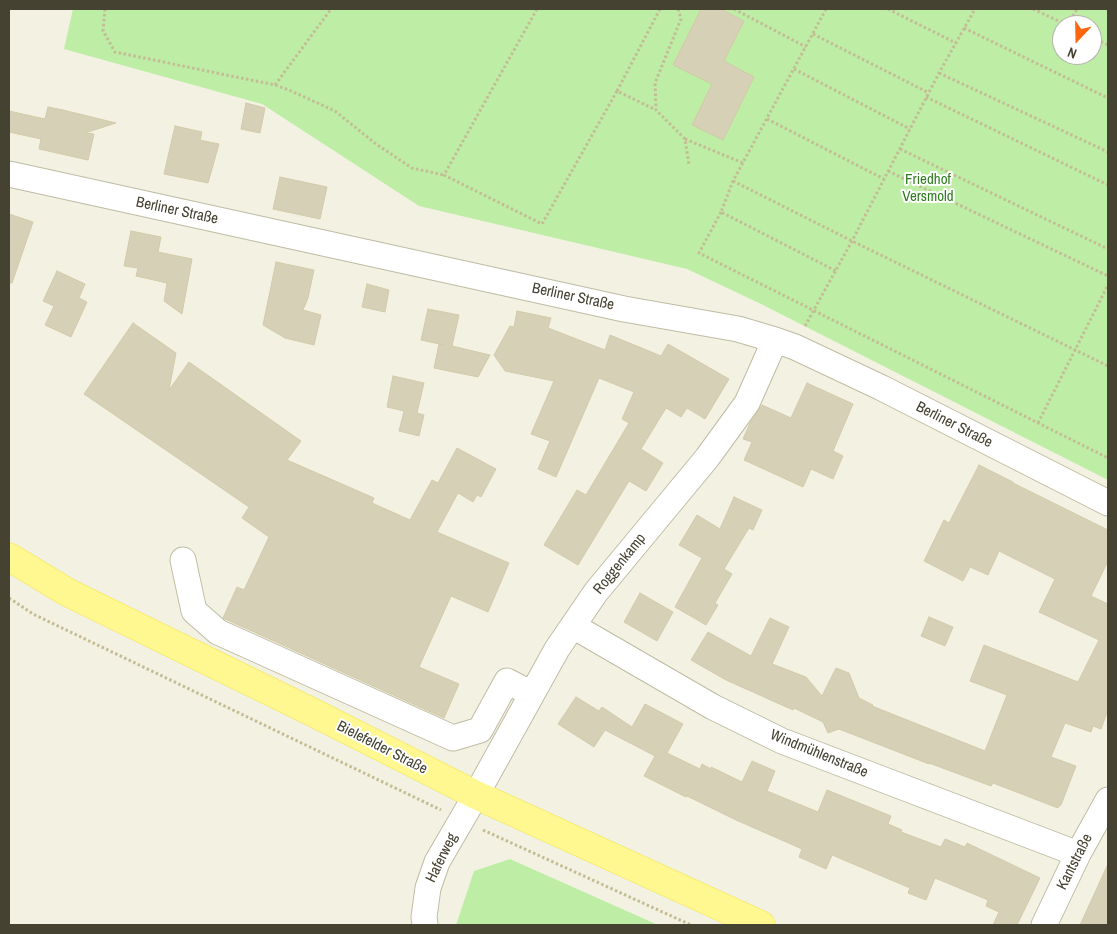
<!DOCTYPE html>
<html>
<head>
<meta charset="utf-8">
<style>
  body { margin:0 }
  #map { position:relative; width:1117px; height:934px; overflow:hidden; background:#f3f2e2; font-family:"Archivo Narrow",sans-serif }
  canvas { display:block }
  .frame { position:absolute; inset:0; border:10px solid #454232; pointer-events:none }
  .north { position:absolute; left:1052px; top:15px; width:50px; height:50px; box-sizing:border-box; background:#fff; border:1px solid #b5b3ad; border-radius:50%; rotate:201deg; font-size:14px; font-weight:700; line-height:20px; text-align:center; color:#454232 }
  .north::after { content:''; display:block; margin:auto; width:18px; height:22px; background:#ff660e; clip-path:polygon(50% 0,100% 100%,50% 72%,0 100%) }
</style>
</head>
<body>
<div id="map">
<canvas width="1117" height="934"></canvas>
<div class="frame"></div>
<div class="north">N</div>
</div>
<script>
const ctx = document.querySelector('canvas').getContext('2d');
ctx.lineJoin = 'round';
function fill(path, color) {
  ctx.fillStyle = color;
  ctx.fill(path, 'evenodd');
}
function toPath(rows) {
  const path = new Path2D();
  for (const r of rows) {
    path.moveTo(r[0], r[1]);
    for (let i = 2; i < r.length; i += 2) path.lineTo(r[i], r[i + 1]);
  }
  return path;
}
function strokePath(path, color, width, dash) {
  ctx.strokeStyle = color;
  ctx.lineWidth = width;
  ctx.lineCap = dash ? 'butt' : 'round';
  ctx.setLineDash(dash || []);
  ctx.stroke(path);
}
function drawText(font, color, halo, rows, align = 'center') {
  ctx.font = font + ' "Archivo Narrow",sans-serif';
  ctx.lineWidth = 4;
  ctx.setLineDash([]);
  ctx.textBaseline = 'middle';
  ctx.strokeStyle = halo;
  ctx.fillStyle = color;
  for (const [text, x, y, turn = 0] of rows) {
    ctx.save();
    ctx.translate(x, y);
    ctx.rotate((+turn || 0) * Math.PI / 180);
    ctx.textAlign = isNaN(turn) ? turn : align;
    if (halo) ctx.strokeText(text, 0, 0);
    ctx.fillText(text, 0, 0);
    ctx.restore();
  }
}
fill(toPath([
  [73,9,1108,9,1108,480,761,304,687,269,419,206,262,104,64,49],
  [1062,25,1092,25,1092,55,1062,55],
  [510,859,658,925,456,925,474,871]
]), '#beeda6');
const building = toPath([
  [701,9,721,9,744,21,724,61,754,77,723,140,692,125,712,84,673,65,701,9],
  [246,103,265,108,260,133,241,129,246,103],
  [48,107,63,110,116,123,85,133,94,134,88,160,39,149,41,139,9,132,9,111,45,119,48,107],
  [175,126,202,132,200,140,219,144,208,183,164,174,175,126],
  [280,177,327,187,320,219,273,209,280,177],
  [9,214,33,222,12,283,9,283,9,214],
  [131,231,161,237,158,252,192,259,182,314,164,301,167,283,136,276,138,268,124,266,131,231],
  [276,262,314,270,308,298,303,310,321,315,314,345,285,338,263,325,276,262],
  [57,271,85,284,79,298,87,302,71,337,45,325,54,306,43,301,57,271],
  [367,284,389,290,385,312,362,307,367,284],
  [428,309,459,315,452,346,490,355,478,377,434,368,439,344,444,345,421,340,428,309],
  [517,311,551,318,548,328,605,350,610,335,661,356,668,344,729,379,705,419,687,408,681,417,666,408,641,449,663,463,646,491,629,481,578,565,544,545,577,490,586,495,629,423,622,419,634,392,599,378,556,477,538,469,550,441,531,434,554,381,505,371,494,355,510,326,514,327,517,311],
  [133,323,176,353,169,390,189,362,301,441,287,460,374,498,372,503,410,520,432,480,438,483,457,448,496,469,481,497,477,495,473,502,458,493,437,532,509,563,488,612,451,596,419,667,459,684,444,718,223,618,237,587,244,590,269,537,242,518,249,507,84,394,133,323],
  [393,376,424,383,417,413,424,415,419,436,399,431,404,411,387,407,393,376],
  [807,383,853,404,833,451,843,456,833,479,811,469,803,487,744,460,752,442,743,439,750,423,762,405,791,418,807,383],
  [979,465,1013,482,1013,483,1108,530,1108,561,1091,596,1108,604,1108,710,1101,729,1093,726,1091,732,1065,723,1051,757,1076,766,1061,805,1060,805,1058,808,993,783,991,786,929,763,929,764,839,729,828,733,823,722,794,708,793,710,726,680,691,660,708,632,751,656,770,618,789,627,772,664,806,677,822,696,836,668,849,673,859,698,873,705,872,706,985,751,1007,695,970,681,984,645,1078,682,1099,640,1039,612,1055,579,999,551,988,575,970,567,963,581,924,561,944,520,949,523,979,465],
  [734,497,762,510,753,530,749,528,724,569,732,574,715,603,718,605,706,625,675,607,702,558,679,545,697,515,720,529,734,497],
  [640,593,673,612,657,641,624,622,640,593],
  [929,617,953,627,945,646,921,636,929,617],
  [576,697,599,711,602,707,632,727,645,704,683,724,667,753,700,769,702,764,711,769,711,767,742,782,752,761,775,771,767,791,818,812,827,790,891,816,888,824,902,830,901,832,941,847,945,839,965,847,967,843,1040,878,1017,925,993,925,999,912,986,906,988,900,935,878,926,900,908,893,910,888,832,855,826,869,799,857,802,849,736,820,687,796,686,797,644,776,655,756,605,730,594,747,558,724,576,697],
  [1108,864,1108,925,1080,925,1108,864]
]);
fill(building, '#d5d0b6');
strokePath(building, '#d2caa9', 1);
const minor = toPath([
  [9,174,624,309,738,329,775,340,795,347,882,388,1108,503],
  [183,560,194,611,218,632,453,738,480,730,507,681,532,694],
  [573,626,713,707,782,741,1078,854],
  [425,925,424,917,428,888,437,862,476,795,557,649,596,592,707,458,747,403,775,340],
  [1044,925,1078,854,1108,800]
]);
const major = toPath([
  [9,557,67,592,316,714,476,795,761,925]
]);
strokePath(minor, '#bfbca4', 27);
strokePath(major, '#f0e353', 29);
strokePath(toPath([
  [105,9,103,31,115,52,275,85,289,90,335,111,376,144,412,168,444,175],
  [537,9,444,175,542,224,617,91,656,110],
  [678,9,681,19,655,83,656,110,685,139,689,165],
  [734,9,806,47],
  [826,9,733,181,721,212,836,271],
  [888,9,956,43],
  [1033,9,1067,25],
  [1068,25,1077,9],
  [964,28,1108,98],
  [813,34,929,93],
  [1092,37,1108,45],
  [794,69,910,129],
  [939,73,1108,152],
  [275,85,331,9],
  [617,91,660,9],
  [926,97,1108,185],
  [767,119,884,179],
  [685,139,743,163],
  [900,149,1108,249],
  [888,171,1108,276],
  [733,181,852,241,1108,366],
  [721,212,699,253,1108,458],
  [805,326,852,241,939,73,975,9],
  [1038,423,1108,285],
  [9,598,33,614,441,810],
  [483,830,691,925]
]), '#c3bc94', 3, [2.5, 2.5]);
strokePath(minor, '#fff', 25);
strokePath(major, '#fff790', 28);
drawText('15px', '#2f7d20', '#fff', [
  ["Friedhof",928,180],
  ["Versmold",928,197]
]);
drawText('15px', '#454232', '#fff', [
  ["Berliner Straße",177,211,12],
  ["Berliner Straße",573,297,12],
  ["Berliner Straße",954,425,27],
  ["Roggenkamp",620,564,-51],
  ["Bielefelder Straße",382,748,27],
  ["Windmühlenstraße",819,754,22],
  ["Haferweg",442,858,-64],
  ["Kantstraße",1075,862,-63]
]);
</script>
</body>
</html>
